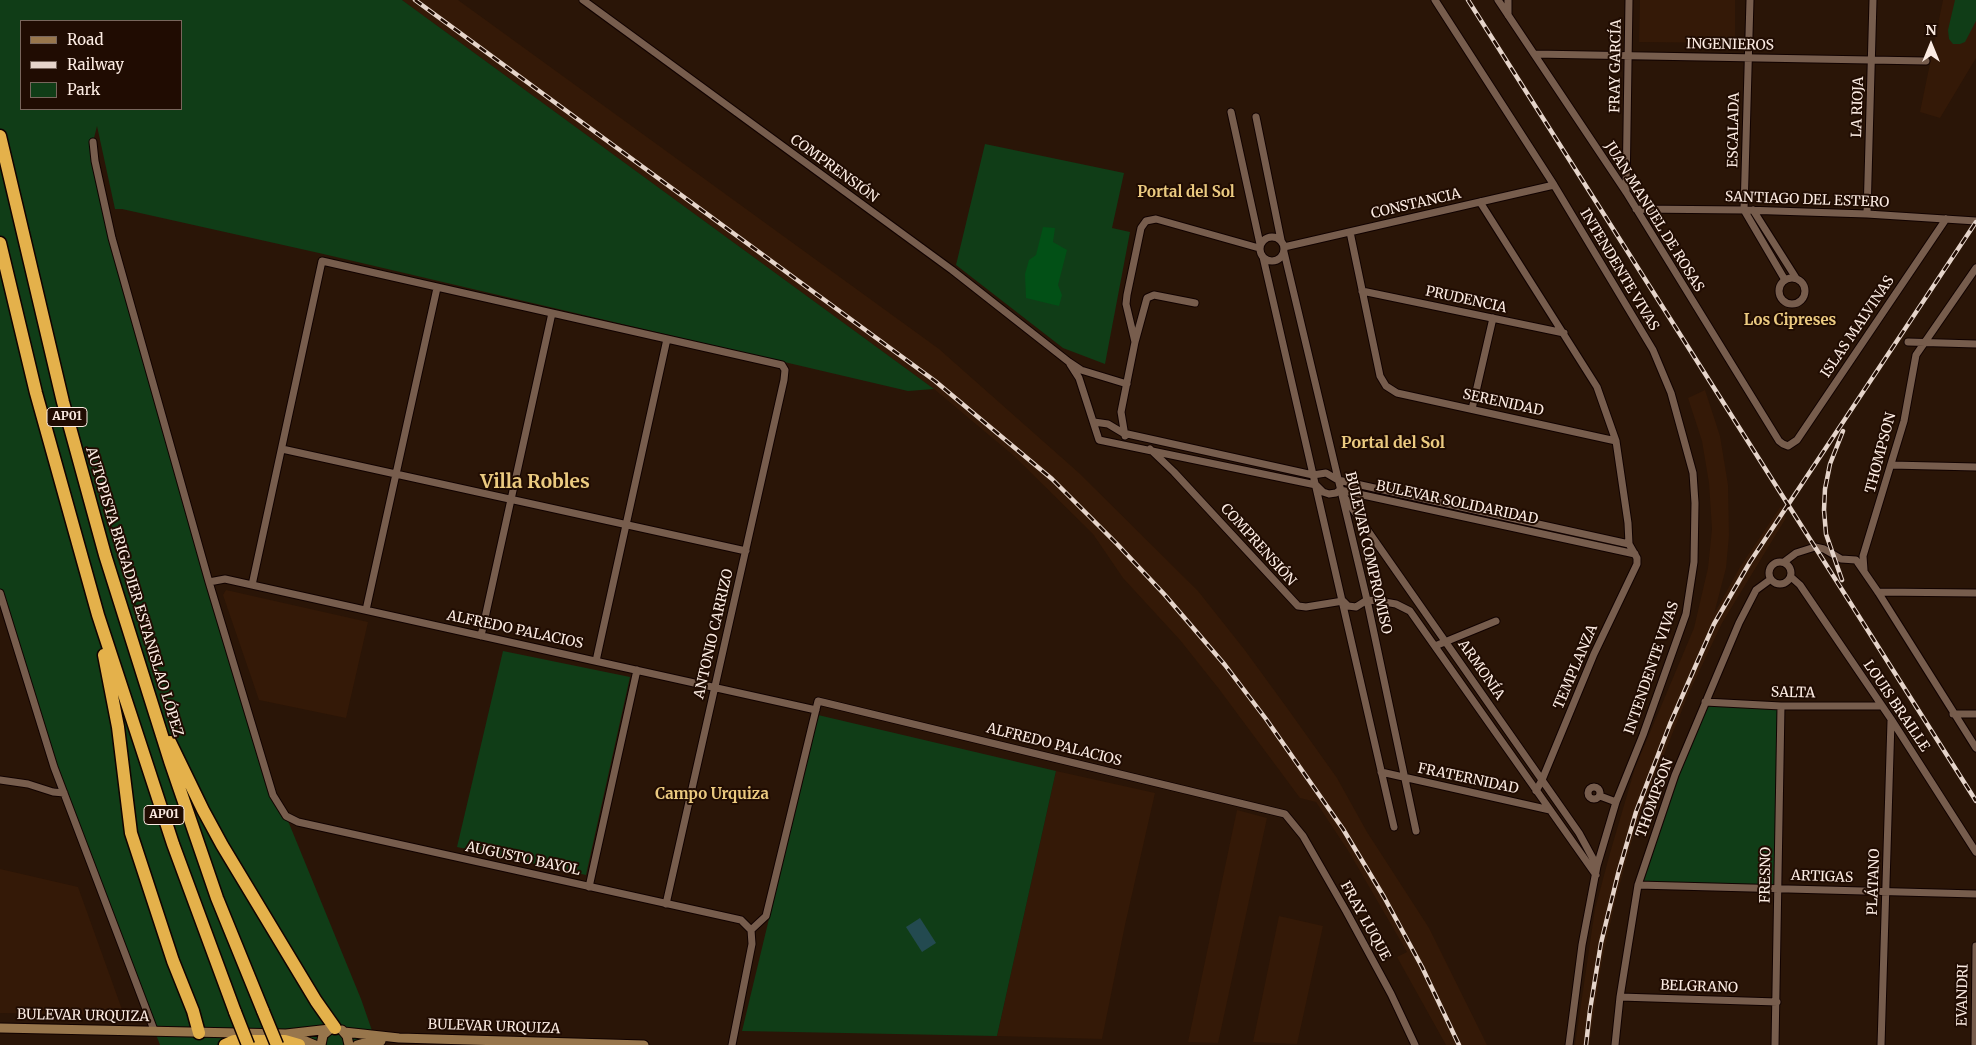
<!DOCTYPE html>
<html>
<head>
<meta charset="utf-8">
<style>
  body { margin:0 }
  #map { position:relative; width:1976px; height:1045px; overflow:hidden; background:#2a1507; font-family:Merriweather,serif }
  canvas { display:block }
  .legend { position:absolute; left:20px; top:20px; width:162px; height:90px; box-sizing:border-box; background:#200c02; border:1px solid #78665c; margin:0; padding:6px 9px; list-style:none; font-size:15px; color:#fcece3 }
  .legend li { display:flex; align-items:center; gap:10px; height:25px }
  .legend b { width:25px; border:1px solid #78665c }
  .north { position:absolute; left:1906px; top:20px; width:50px; height:50px; -webkit-text-stroke:4px #200c02; paint-order:stroke; rotate:0deg; font-size:14px; font-weight:700; line-height:20px; text-align:center; color:#fcece3 }
  .north::after { content:''; display:block; margin:auto; width:18px; height:22px; background:#fcece3; clip-path:polygon(50% 0,100% 100%,50% 72%,0 100%) }
</style>
</head>
<body>
<div id="map">
<canvas width="1976" height="1045"></canvas>
<ul class="legend">
<li><b style="height:6px;background:#98764c"></b>Road</li>
<li><b style="height:6px;background:#e5d4ca"></b>Railway</li>
<li><b style="height:14px;background:#103d17"></b>Park</li>
</ul>
<div class="north">N</div>
</div>
<script>
const ctx = document.querySelector('canvas').getContext('2d');
ctx.lineJoin = 'round';
function fill(path, color) {
  ctx.fillStyle = color;
  ctx.fill(path, 'evenodd');
}
function toPath(rows) {
  const path = new Path2D();
  for (const r of rows) {
    if (r.length === 3) {
      path.moveTo(r[0] + r[2], r[1]);
      path.arc(r[0], r[1], r[2], 0, 2 * Math.PI);
      continue;
    }
    path.moveTo(r[0], r[1]);
    for (let i = 2; i < r.length; i += 2) path.lineTo(r[i], r[i + 1]);
  }
  return path;
}
function strokePath(path, color, width, dash) {
  ctx.strokeStyle = color;
  ctx.lineWidth = width;
  ctx.lineCap = dash ? 'butt' : 'round';
  ctx.setLineDash(dash || []);
  ctx.stroke(path);
}
function drawText(font, color, halo, rows, align = 'center') {
  ctx.font = font + ' Merriweather,serif';
  ctx.lineWidth = 4;
  ctx.setLineDash([]);
  ctx.textBaseline = 'middle';
  ctx.strokeStyle = halo;
  ctx.fillStyle = color;
  for (const [text, x, y, turn = 0] of rows) {
    ctx.save();
    ctx.translate(x, y);
    ctx.rotate((+turn || 0) * Math.PI / 180);
    ctx.textAlign = isNaN(turn) ? turn : align;
    if (halo) ctx.strokeText(text, 0, 0);
    ctx.fillText(text, 0, 0);
    ctx.restore();
  }
}
fill(toPath([
  [402,0,458,0,939,349,1079,473,1198,591,1244,649,1290,712,1337,778,1367,832,1429,928,1487,1045,1446,1045,1397,957,1407,952,1349,852,1316,802,1300,798,1219,689,1180,640,1123,578,1093,534,1014,456,934,389],
  [1640,0,1735,0,1735,43,1639,42],
  [1943,0,1976,0,1976,58,1940,118,1920,112],
  [1705,390,1720,436,1728,485,1729,536,1726,568,1714,614,1740,567,1781,506,1786,518,1722,623,1688,695,1650,789,1631,843,1616,898,1602,960,1589,1045,1575,1045,1595,909,1610,853,1635,768,1694,628,1708,568,1712,529,1709,483,1702,441,1688,398],
  [226,590,368,622,346,718,259,700,223,595],
  [1056,771,1155,793,1125,925,1102,1039,997,1036],
  [1237,810,1267,818,1218,1043,1188,1042],
  [0,869,78,887,124,1015,0,1013],
  [1279,916,1323,926,1297,1044,1253,1042]
]), '#341907');
fill(toPath([
  [0,0,402,0,934,389,908,391,319,253,122,209,115,209,97,126,93,142,112,238,273,795,286,816,361,999,377,1045,160,1045,54,767,0,593],
  [21,21,181,21,181,109,21,109],
  [1955,0,1976,0,1976,21,1965,42,1960,44,1953,44,1949,39,1948,30],
  [985,144,1124,173,1112,228,1130,232,1105,364,1063,348,956,265],
  [503,651,630,677,586,875,457,847],
  [1705,702,1781,706,1778,888,1638,885],
  [818,715,1056,771,997,1036,742,1031]
]), '#103d17');
fill(toPath([
  [1043,227,1055,228,1053,242,1067,250,1058,285,1062,295,1059,306,1026,298,1025,274,1029,260,1036,255]
]), '#025016');
fill(toPath([
  [920,918,936,943,922,952,906,927]
]), '#234a50');
const minor = toPath([
  [583,0,952,270,1069,362,1081,370,1127,384],
  [1435,0,1554,185,1653,350,1671,393,1693,473,1695,503,1694,562,1686,614,1643,735,1616,802,1597,866,1582,945,1569,1045],
  [1498,0,1626,192,1779,441,1783,444,1788,446,1797,440,1946,219],
  [1750,0,1744,210,1785,280],
  [1508,15,1508,0],
  [1534,54,1926,61],
  [1231,112,1260,244],
  [1256,117,1281,240],
  [93,142,95,161,112,238,209,582,273,795,286,816,298,822,741,920,751,930],
  [1626,192,1629,0],
  [1480,202,1597,387,1616,441,1628,523,1629,544,1637,558,1637,564,1594,654,1542,780,1536,791],
  [1636,209,1744,210,1867,214,1976,221],
  [1753,210,1796,278],
  [1867,214,1873,0],
  [1350,232,1380,376,1386,386,1397,393,1616,441],
  [1272,249,12],
  [1284,247,1554,185],
  [1284,252,1367,600,1416,831],
  [1263,257,1394,827],
  [1792,291,13],
  [1362,291,1564,333],
  [1135,342,1126,304,1127,295,1141,228,1146,221,1156,219,1259,248],
  [1908,342,1976,344],
  [1070,364,1079,378,1099,440,1316,485,1323,492,1329,494,1336,493,1340,490,1635,554],
  [1472,409,1493,318],
  [1094,422,1108,424,1123,433,1313,475,1326,473,1338,480,1629,544],
  [1125,436,1121,412,1135,342,1147,298,1154,295,1195,303],
  [282,449,746,551],
  [1150,449,1174,472,1298,606,1306,607,1343,601,1348,606,1356,607,1367,600,1379,601,1396,604,1410,611,1596,875],
  [1891,465,1976,467],
  [1343,495,1579,833,1597,866],
  [1780,573,11],
  [1784,562,1796,553,1815,547,1824,549,1841,559,1856,560,1878,592,1976,748],
  [1864,570,1863,556,1904,421,1916,355,1976,268],
  [1791,577,1800,585,1891,719,1976,852],
  [209,582,225,579,816,710],
  [252,585,322,261,782,365,785,370,784,380,666,904],
  [1878,592,1976,593],
  [0,593,54,767,154,1030],
  [366,610,437,288],
  [481,636,552,313],
  [1435,646,1496,621],
  [596,661,667,339],
  [1705,702,1781,706,1881,706],
  [1953,714,1976,714],
  [1381,772,1550,810],
  [0,780,28,784,53,792,64,793],
  [1594,793,6],
  [1600,796,1616,802],
  [1638,885,1976,894],
  [589,887,637,670],
  [1620,997,1777,1002],
  [732,1045,752,944,751,930,766,916,818,701,1285,814,1303,836,1346,911,1391,994,1415,1045],
  [1615,1045,1620,997,1638,885,1675,775,1739,623,1756,590,1771,579],
  [1775,1045,1781,706],
  [1881,1045,1891,721],
  [1975,1045,1976,946]
]);
const secondary = toPath([
  [0,1028,286,1034,330,1029],
  [342,1030,347,1036,349,1045],
  [344,1032,399,1038,644,1045],
  [291,1035,315,1045],
  [321,1045,323,1035,329,1030],
  [357,1045,371,1041,381,1041]
]);
const motorway = toPath([
  [0,136,63,402,105,555,170,761,217,898,263,1011],
  [0,243,36,393,98,615,173,844,235,1012],
  [104,655,118,727,131,833,173,961,193,1011,199,1033],
  [170,742,203,810,222,845,316,1001,335,1028],
  [225,1045,234,1041,285,1041,299,1045]
]);
strokePath(minor, '#110200', 9);
strokePath(secondary, '#110200', 11);
strokePath(motorway, '#110200', 15);
strokePath(minor, '#775d4d', 7);
strokePath(secondary, '#98764c', 9);
strokePath(motorway, '#e4b14b', 12);
const rail = toPath([
  [415,0,935,381,1052,479,1117,544,1164,594,1225,665,1266,719,1343,829,1384,897,1422,967,1459,1045],
  [1468,0,1976,801],
  [1842,580,1826,534,1824,510,1825,489,1830,464,1843,431],
  [1586,1045,1590,1010,1601,943,1618,874,1636,812,1670,724,1714,624,1750,562,1976,222]
]);
strokePath(rail, '#e5d4ca', 4.5);
strokePath(rail, '#200c02', 2.5, [8]);
const motorwayBridge = toPath([
  [263,1011,277,1045],
  [235,1012,248,1045]
]);
strokePath(motorwayBridge, '#110200', 15, []);
strokePath(motorwayBridge, '#e4b14b', 12);
for (const [x, y, w] of [
  [67,417,40],
  [164,815,40]
]) {
  const box = new Path2D();
  box.roundRect(x - w / 2, y - 9.5, w, 19, 4);
  ctx.fillStyle = '#200c02';
  ctx.fill(box);
  strokePath(box, '#fcece3', 1);
}
drawText('bold 12px', '#fcece3', null, [
  ["AP01",67,417],
  ["AP01",164,815]
]);
drawText('14px', '#fcece3', '#200c02', [
  ["INGENIEROS",1730,45,1],
  ["FRAY GARCÍA",1616,66,-89],
  ["LA RIOJA",1858,107,-88],
  ["ESCALADA",1734,130,-89],
  ["COMPRENSIÓN",834,169,36],
  ["SANTIAGO DEL ESTERO",1807,200,2],
  ["CONSTANCIA",1416,204,-13],
  ["JUAN MANUEL DE ROSAS",1654,217,58],
  ["INTENDENTE VIVAS",1619,270,59],
  ["PRUDENCIA",1466,300,12],
  ["ISLAS MALVINAS",1858,327,-56],
  ["SERENIDAD",1503,403,12],
  ["THOMPSON",1881,453,-75],
  ["BULEVAR SOLIDARIDAD",1457,503,12],
  ["COMPRENSIÓN",1258,545,48],
  ["BULEVAR COMPROMISO",1368,553,77],
  ["AUTOPISTA BRIGADIER ESTANISLAO LÓPEZ",134,592,73],
  ["ALFREDO PALACIOS",515,630,12],
  ["ANTONIO CARRIZO",714,634,-77],
  ["TEMPLANZA",1576,667,-67],
  ["INTENDENTE VIVAS",1652,668,-71],
  ["ARMONÍA",1481,670,55],
  ["SALTA",1793,693,1],
  ["LOUIS BRAILLE",1896,706,56],
  ["ALFREDO PALACIOS",1054,745,14],
  ["FRATERNIDAD",1468,779,12],
  ["THOMPSON",1655,798,-70],
  ["AUGUSTO BAYOL",523,859,12],
  ["FRESNO",1766,875,-89],
  ["ARTIGAS",1822,877,2],
  ["PLÁTANO",1874,882,-88],
  ["FRAY LUQUE",1365,921,61],
  ["BELGRANO",1699,987,2],
  ["EVANDRI",1963,995,-89],
  ["BULEVAR URQUIZA",83,1016,1],
  ["BULEVAR URQUIZA",494,1027,2]
]);
drawText('bold 15px', '#ebca80', '#200c02', [
  ["Portal del Sol",1186,193],
  ["Los Cipreses",1790,321],
  ["Campo Urquiza",712,795]
]);
drawText('bold 16px', '#ebca80', '#200c02', [
  ["Portal del Sol",1393,443]
]);
drawText('bold 19px', '#ebca80', '#200c02', [
  ["Villa Robles",535,483]
]);
</script>
</body>
</html>
